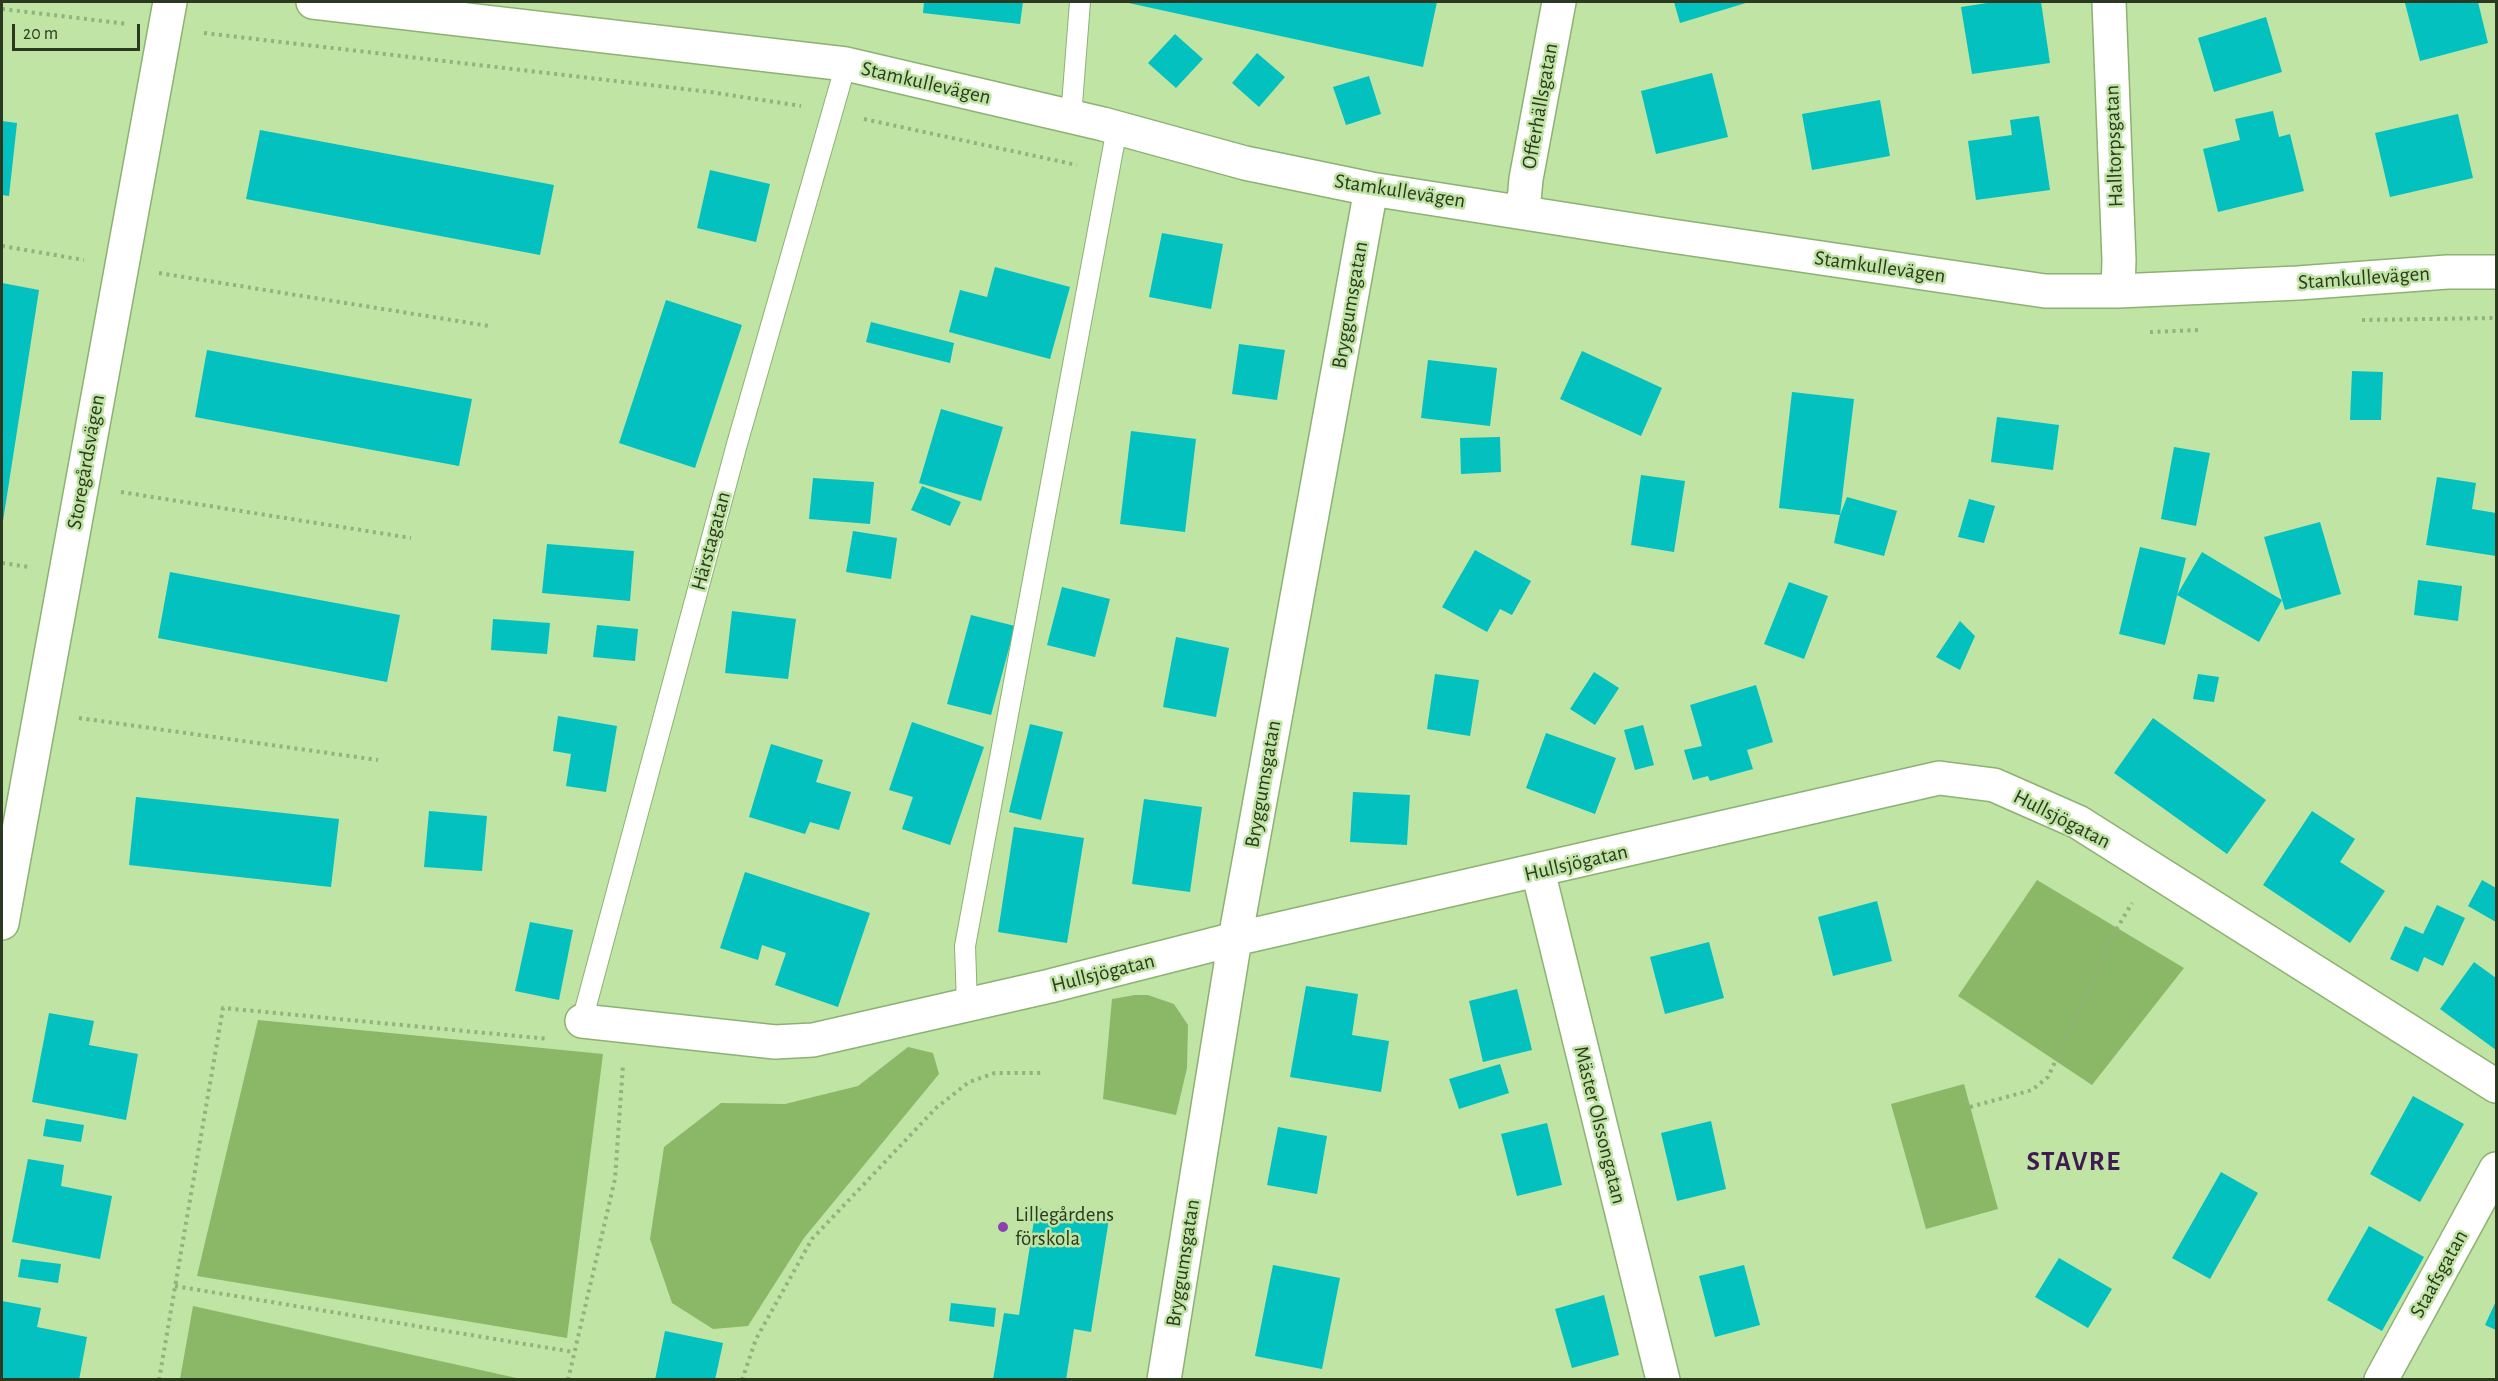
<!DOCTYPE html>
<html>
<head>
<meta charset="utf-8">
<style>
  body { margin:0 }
  #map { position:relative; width:2498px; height:1381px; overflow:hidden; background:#bfe4a3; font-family:"Alegreya Sans",sans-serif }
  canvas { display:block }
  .frame { position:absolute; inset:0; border:3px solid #2b3920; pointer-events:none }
  .scale { position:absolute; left:12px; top:24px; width:128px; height:27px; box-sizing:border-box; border:3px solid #2b3920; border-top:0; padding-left:8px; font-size:18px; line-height:21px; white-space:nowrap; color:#2b3920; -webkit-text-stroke:4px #bfe4a3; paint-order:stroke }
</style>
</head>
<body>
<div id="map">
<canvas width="2498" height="1381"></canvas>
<div class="frame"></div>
<div class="scale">20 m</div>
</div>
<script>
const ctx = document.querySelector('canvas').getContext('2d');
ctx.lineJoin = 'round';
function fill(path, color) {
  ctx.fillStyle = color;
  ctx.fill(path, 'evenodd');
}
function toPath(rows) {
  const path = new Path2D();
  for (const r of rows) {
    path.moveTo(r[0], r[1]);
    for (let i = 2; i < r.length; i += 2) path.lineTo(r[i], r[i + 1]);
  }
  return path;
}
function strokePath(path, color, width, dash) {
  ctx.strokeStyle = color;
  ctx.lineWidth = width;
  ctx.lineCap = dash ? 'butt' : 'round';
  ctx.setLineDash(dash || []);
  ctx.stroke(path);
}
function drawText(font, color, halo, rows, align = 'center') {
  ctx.font = font + ' "Alegreya Sans",sans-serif';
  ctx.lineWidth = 5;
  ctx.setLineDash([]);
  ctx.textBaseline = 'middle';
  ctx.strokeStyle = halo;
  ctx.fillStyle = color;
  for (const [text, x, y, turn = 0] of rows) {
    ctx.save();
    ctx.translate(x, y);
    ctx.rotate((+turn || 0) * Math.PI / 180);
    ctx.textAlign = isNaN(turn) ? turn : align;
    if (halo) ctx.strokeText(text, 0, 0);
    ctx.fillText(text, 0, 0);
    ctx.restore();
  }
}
fill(toPath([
  [2037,880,2184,968,2092,1085,1958,996],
  [1135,995,1148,995,1174,1004,1188,1025,1187,1068,1176,1115,1103,1099,1112,999],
  [258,1020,603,1054,567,1338,197,1276],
  [908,1047,933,1053,939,1074,804,1238,748,1326,713,1329,672,1303,650,1239,664,1147,721,1103,785,1104,858,1086],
  [1964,1084,1998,1209,1926,1229,1891,1104],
  [193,1306,521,1379,180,1379]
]), '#8bb866');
fill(toPath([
  [924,2,1023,2,1020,24,923,13],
  [1124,2,1437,2,1423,67],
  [1674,2,1749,2,1680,23],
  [1994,2,2041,2,2050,63,1972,74,1961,7],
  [2412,2,2478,2,2488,43,2420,61,2405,3],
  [2266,17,2282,72,2214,92,2198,38],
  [1175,34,1203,59,1176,88,1148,63],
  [1257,53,1285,77,1259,107,1232,83],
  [1712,73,1728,137,1656,154,1641,91],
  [1369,76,1381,114,1346,125,1333,87],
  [1880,100,1890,156,1812,170,1802,114],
  [2273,111,2279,137,2290,134,2304,191,2218,212,2203,149,2240,140,2235,119],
  [2458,114,2473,178,2390,197,2375,133],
  [2039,116,2050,190,1976,200,1968,141,2012,135,2010,120],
  [2,121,17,123,9,196,2,195],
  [260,130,554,185,540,255,246,199],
  [710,170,770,184,756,242,697,228],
  [1162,233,1223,244,1211,309,1149,297],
  [995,267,1070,287,1050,359,949,332,960,290,987,297],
  [2,283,39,290,3,521,2,520],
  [666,300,742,325,695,468,619,443],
  [871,322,954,343,950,363,866,342],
  [1239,344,1285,350,1277,400,1232,394],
  [207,350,472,399,459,466,195,417],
  [1582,351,1662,388,1641,436,1560,399],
  [1428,360,1497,368,1490,426,1421,418],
  [2352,371,2383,372,2381,420,2350,420],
  [1792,392,1854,399,1840,515,1779,508],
  [941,409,1003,427,981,501,919,483],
  [1997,417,2059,425,2053,470,1991,462],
  [1131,431,1196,439,1185,532,1120,524],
  [1500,437,1501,472,1461,474,1460,438],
  [2174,447,2210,453,2196,526,2161,519],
  [1641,475,1685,481,1674,552,1631,545],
  [2437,477,2476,483,2472,509,2496,513,2496,556,2426,545],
  [813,478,874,482,870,524,809,519],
  [922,486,961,502,950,526,911,510],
  [1847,497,1897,511,1884,556,1834,543,1840,515],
  [1969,499,1995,506,1984,543,1958,537],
  [2320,522,2341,594,2285,610,2282,600,2259,642,2177,595,2202,552,2282,600,2264,537],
  [853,531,897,538,891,579,846,572],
  [547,544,634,551,630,601,542,593],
  [2140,547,2186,558,2165,645,2119,634],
  [1475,550,1531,581,1512,615,1500,609,1487,632,1442,607],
  [170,572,400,615,387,682,158,638],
  [2418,580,2462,586,2458,621,2414,615],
  [1789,582,1828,596,1804,659,1764,644],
  [1062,587,1110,599,1095,657,1047,645],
  [732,611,796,619,788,679,725,673],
  [971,615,1015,626,991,715,947,704],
  [493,619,550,623,547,654,491,650],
  [1960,621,1975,636,1960,670,1936,657],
  [597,625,638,629,635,661,593,657],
  [1176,637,1229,648,1216,717,1163,707],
  [1594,672,1619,688,1595,725,1570,709],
  [1435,674,1479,680,1470,736,1427,729],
  [2198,674,2219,677,2214,702,2193,699],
  [1756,685,1773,742,1747,750,1753,769,1710,781,1708,776,1693,780,1684,750,1702,746,1690,705],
  [558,716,617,726,606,792,566,786,571,754,553,751],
  [2153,718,2266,800,2227,854,2114,773],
  [912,722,984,747,950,845,902,829,913,797,889,790],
  [1030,724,1063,732,1041,820,1009,812],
  [1643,725,1654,765,1635,770,1624,730],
  [1546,733,1616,758,1595,814,1526,788],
  [771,744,823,760,816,782,851,792,839,830,810,822,805,834,749,817],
  [1353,792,1410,795,1407,845,1350,842],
  [136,797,339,819,331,887,129,865],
  [1144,799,1202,807,1190,892,1132,884],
  [429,811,487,816,482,871,424,867],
  [2312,811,2355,839,2340,862,2385,891,2350,943,2263,885],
  [1014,827,1084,838,1067,943,998,932],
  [745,872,870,913,838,1007,775,985,786,953,762,945,758,960,720,948],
  [2482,880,2496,888,2496,922,2468,906],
  [1877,901,1892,961,1833,976,1818,917],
  [2437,905,2465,918,2443,966,2424,957,2418,972,2390,959,2405,926,2423,934],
  [530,922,573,930,559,1000,515,991],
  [1709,942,1724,998,1665,1014,1650,957],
  [2474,962,2496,978,2496,1050,2440,1009],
  [1306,986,1358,994,1352,1035,1389,1041,1381,1092,1290,1077],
  [1517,989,1532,1050,1483,1062,1469,1001],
  [49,1013,94,1021,89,1045,138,1054,126,1120,32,1102],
  [1500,1064,1509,1093,1459,1109,1449,1079],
  [2413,1096,2464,1124,2420,1202,2370,1174],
  [46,1119,84,1125,81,1142,43,1136],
  [1711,1121,1726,1189,1677,1201,1661,1133],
  [1547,1123,1562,1185,1517,1196,1501,1134],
  [1278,1127,1327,1136,1317,1194,1267,1185],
  [28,1159,64,1165,61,1186,112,1196,100,1259,12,1242],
  [2221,1172,2258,1193,2210,1279,2172,1258],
  [1036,1208,1109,1219,1091,1332,1074,1329,1066,1380,993,1380,1004,1313,1019,1315],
  [2369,1226,2424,1257,2382,1331,2327,1300],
  [2059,1258,2112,1289,2088,1328,2035,1297],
  [21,1259,61,1264,58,1283,18,1277],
  [1273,1265,1340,1278,1322,1369,1255,1356],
  [1744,1265,1760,1325,1715,1337,1699,1276],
  [1604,1295,1619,1355,1572,1368,1555,1309],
  [2,1301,41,1308,37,1327,87,1337,79,1380,2,1380],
  [2496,1301,2496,1330,2485,1325],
  [951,1303,996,1308,994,1327,949,1321],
  [665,1331,723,1343,715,1380,655,1380]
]), '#02c1be');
const service = toPath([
  [1071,117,1080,2],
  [967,1005,965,946,1117,128],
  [582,1021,737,444,846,64]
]);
const minor = toPath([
  [313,2,846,64,1103,124,1245,163,1371,189,1665,235,2045,291,2118,291,2298,283,2447,272,2496,272],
  [2109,2,2119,260,2118,291],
  [1523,211,1526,179,1559,2],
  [1538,871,1663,1380],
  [2,923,170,2],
  [582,1021,775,1042,813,1040,1050,986,1235,939,1939,778,1994,785,2078,822,2496,1086],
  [1164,1380,1235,939,1371,189],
  [2381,1380,2496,1169]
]);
strokePath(service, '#8eb173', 22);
strokePath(minor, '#8eb173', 36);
strokePath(toPath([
  [2,9,128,24],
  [204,33,710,92,801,106],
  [864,119,1077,165],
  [2,246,84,260],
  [159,273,489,326],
  [2362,320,2496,318],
  [2150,332,2199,330],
  [121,492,411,538],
  [2,563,29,567],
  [79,718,378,760],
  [1970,1107,2032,1090,2048,1077,2116,930,2132,903],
  [175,1286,573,1352],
  [159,1380,223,1008,549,1039],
  [568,1380,615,1179,623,1065],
  [742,1380,756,1339,812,1239,936,1108,969,1082,995,1073,1044,1073]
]), '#93b17c', 4, [3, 4.5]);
strokePath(service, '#fff', 20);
strokePath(minor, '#fff', 33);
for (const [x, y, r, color] of [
  [1003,1227,6,"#8b40b2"]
]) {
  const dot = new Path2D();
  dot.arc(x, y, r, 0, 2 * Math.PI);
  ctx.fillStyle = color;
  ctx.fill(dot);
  strokePath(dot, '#bfe4a3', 2);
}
drawText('21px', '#2b3920', '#bfe4a3', [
  ["Stamkullevägen",926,83,13],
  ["Offerhällsgatan",1540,106,-80],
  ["Halltorpsgatan",2114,146,-92],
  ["Stamkullevägen",1400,191,9],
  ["Stamkullevägen",1880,267,8],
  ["Stamkullevägen",2364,278,-4],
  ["Bryggumsgatan",1350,305,-80],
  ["Storegårdsvägen",86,462,-80],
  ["Härstagatan",711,541,-75],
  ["Bryggumsgatan",1263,784,-80],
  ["Hullsjögatan",2062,819,27],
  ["Hullsjögatan",1576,863,-13],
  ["Hullsjögatan",1103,973,-14],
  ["Mäster Olssongatan",1600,1125,76],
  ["Bryggumsgatan",1183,1263,-81],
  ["Staafsgatan",2439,1274,-61]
]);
drawText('21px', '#2b3920', '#bfe4a3', [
  ["Lillegårdens",1015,1215],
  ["förskola",1015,1239]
], 'left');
ctx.letterSpacing = '1.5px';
drawText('bold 27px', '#3f1b52', '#bfe4a3', [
  ["STAVRE",2074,1162]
]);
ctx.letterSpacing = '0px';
</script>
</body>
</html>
